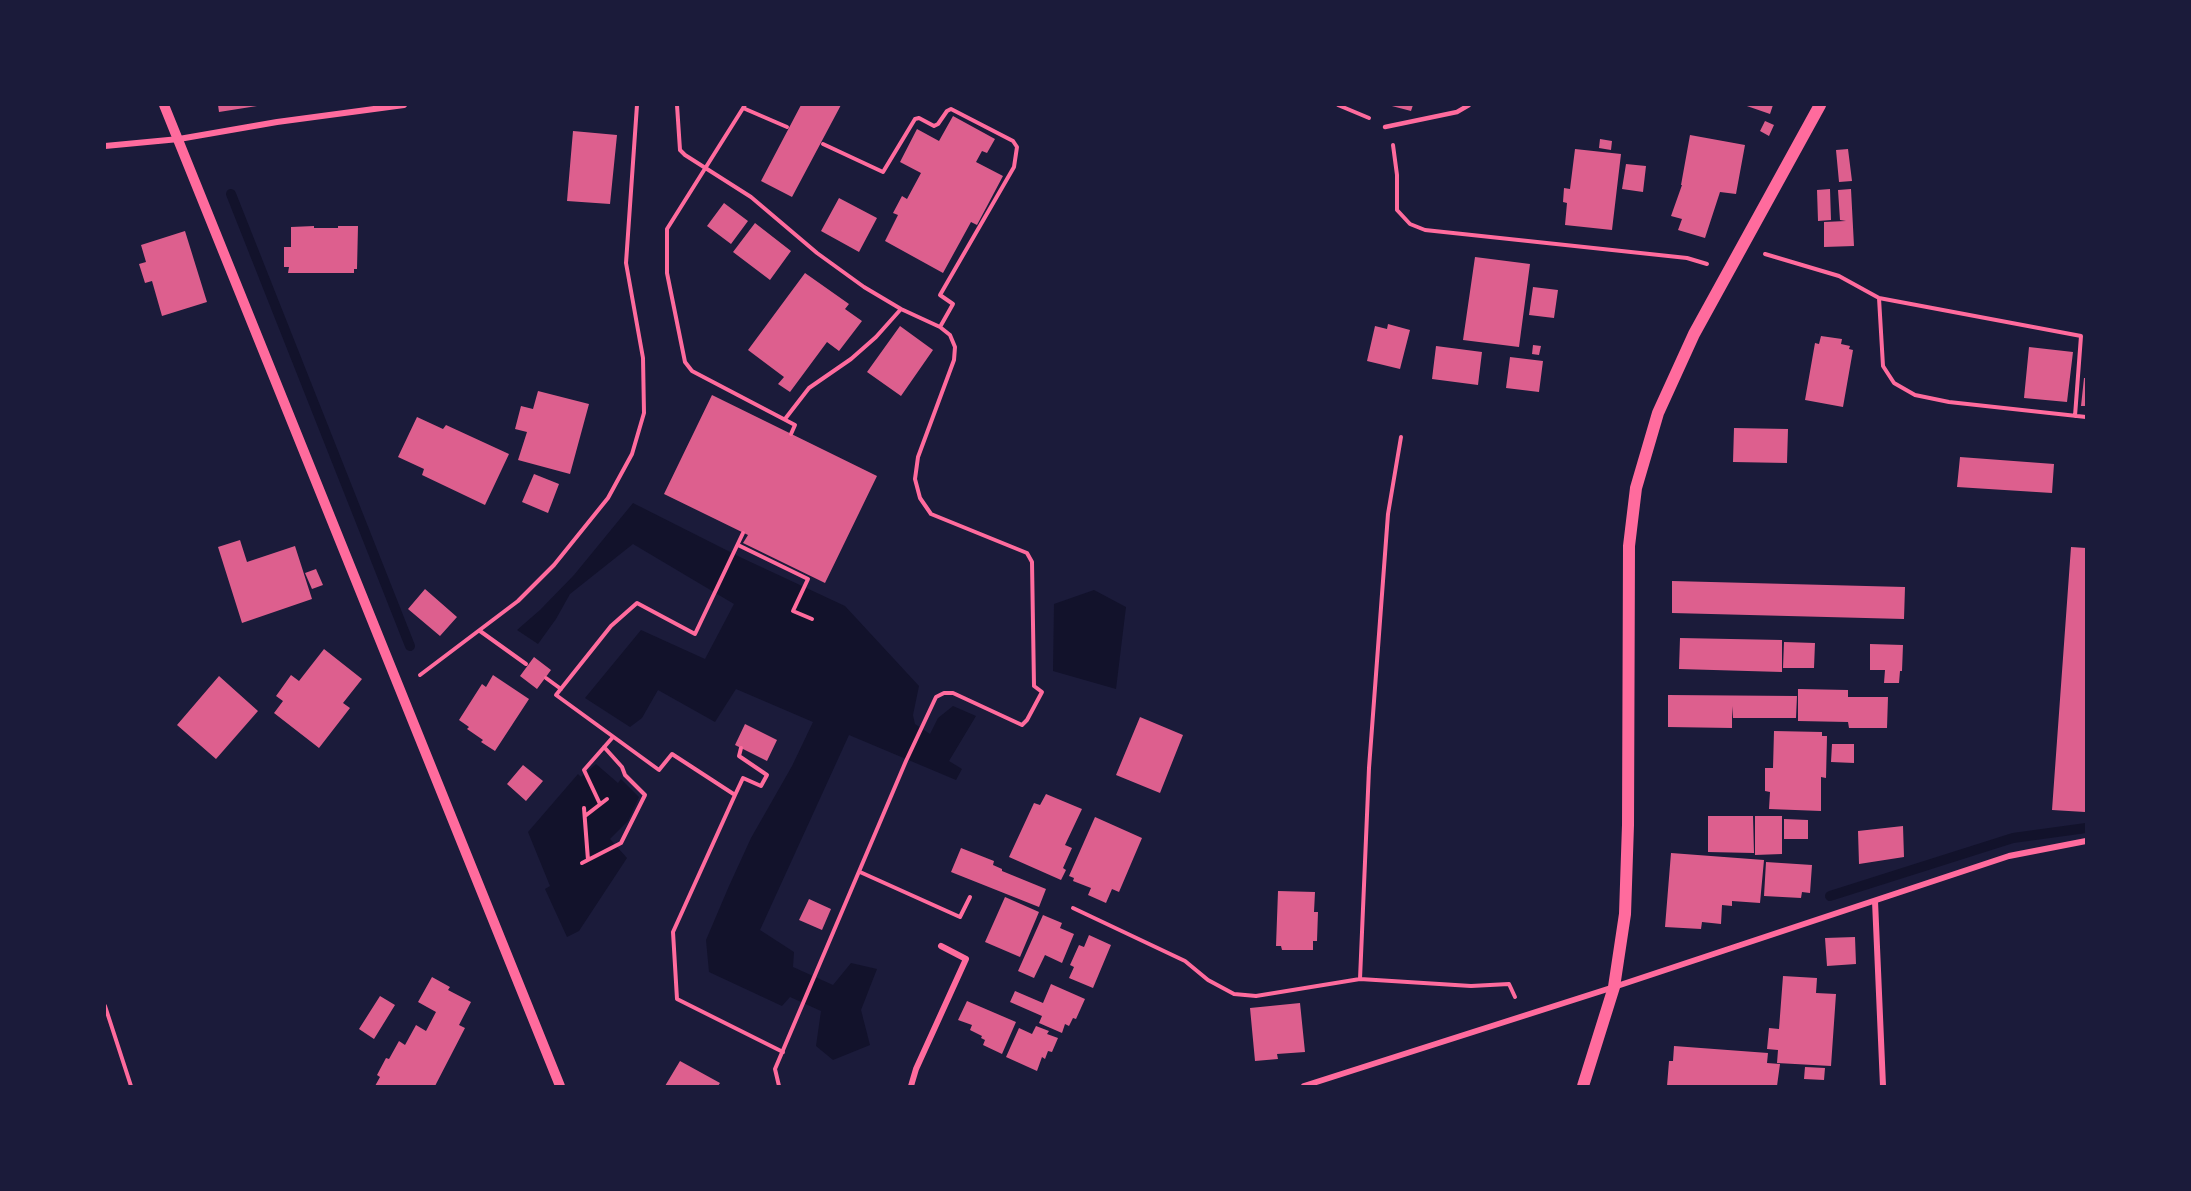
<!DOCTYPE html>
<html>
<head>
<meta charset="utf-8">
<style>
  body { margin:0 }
  #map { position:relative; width:2191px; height:1191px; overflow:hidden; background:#1b1b3a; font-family:"PT Sans",sans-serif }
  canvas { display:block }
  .frame { position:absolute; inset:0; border:106px solid #1b1b3a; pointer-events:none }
</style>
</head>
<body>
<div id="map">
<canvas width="2191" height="1191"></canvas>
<div class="frame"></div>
</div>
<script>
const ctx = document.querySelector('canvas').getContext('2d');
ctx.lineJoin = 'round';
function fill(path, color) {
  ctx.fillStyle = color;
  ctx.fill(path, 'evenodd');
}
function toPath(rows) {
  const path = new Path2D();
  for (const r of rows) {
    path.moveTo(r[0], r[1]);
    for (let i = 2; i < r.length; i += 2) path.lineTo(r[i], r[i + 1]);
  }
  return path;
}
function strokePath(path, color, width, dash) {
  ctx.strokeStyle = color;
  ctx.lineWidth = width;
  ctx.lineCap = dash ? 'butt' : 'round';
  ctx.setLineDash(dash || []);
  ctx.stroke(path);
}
fill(toPath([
  [633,503,742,558,845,606,919,686,913,715,915,724,930,734,938,718,953,706,976,716,949,761,962,769,956,780,849,735,760,930,794,952,793,967,833,985,851,963,877,969,861,1010,870,1045,833,1060,816,1046,821,1011,790,997,782,1006,709,972,706,940,729,886,751,838,792,766,813,722,736,689,715,722,658,690,642,718,630,727,585,698,641,630,705,659,734,604,633,544,570,594,556,619,538,644,517,630,540,610,574,575],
  [1094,590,1126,607,1116,689,1053,671,1054,604],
  [596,764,618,783,621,779,639,797,628,821,610,839,627,858,579,931,567,937,545,889,550,886,528,832,578,774,581,777]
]), '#12122b');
strokePath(toPath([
  [231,194,410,646],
  [1830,896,2013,838,2086,828]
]), '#12122b', 10);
fill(toPath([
  [218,105,257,105,257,106,219,112],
  [801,105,841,105,792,197,761,181],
  [1388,105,1413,105,1411,111],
  [1744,105,1773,105,1770,114],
  [953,116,995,139,987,153,982,151,976,162,1003,176,977,225,971,222,943,273,885,241,898,215,893,213,902,196,907,199,921,173,900,162,917,129,939,141],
  [1765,121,1774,125,1769,136,1760,131],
  [573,131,617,135,610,204,567,201],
  [1690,135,1745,145,1736,194,1720,192,1705,238,1678,230,1682,219,1671,216,1682,185,1681,185],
  [1600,139,1612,141,1611,150,1599,148],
  [1575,149,1621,154,1612,230,1565,225,1567,203,1563,202,1564,188,1570,189],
  [1848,149,1852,181,1839,182,1836,150],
  [1626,164,1646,166,1643,192,1622,189],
  [1830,189,1831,220,1818,221,1817,190],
  [1851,189,1854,246,1824,247,1824,222,1846,221,1840,220,1838,190],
  [839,198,877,218,859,252,821,231],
  [724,203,748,221,731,244,707,226],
  [755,223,791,251,770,280,733,252],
  [314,226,314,228,338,228,338,226,358,226,357,269,354,269,354,273,288,273,289,267,284,267,284,247,291,247,291,227],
  [185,231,207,302,162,316,152,281,145,283,139,264,146,262,141,245],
  [1475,257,1530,264,1519,347,1463,340],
  [805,273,849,304,845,309,862,321,839,351,827,342,790,392,778,384,784,377,748,350],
  [1533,287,1558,290,1554,318,1529,315],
  [1388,324,1410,330,1400,369,1367,361,1375,326,1387,329],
  [900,326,933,350,901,396,867,372],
  [1821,336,1842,339,1841,344,1850,346,1849,349,1853,350,1843,407,1805,400,1815,343,1819,344],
  [1533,345,1541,346,1539,355,1532,354],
  [1436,346,1482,352,1478,385,1432,379],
  [2029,347,2073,352,2067,402,2024,398],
  [1510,357,1543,361,1539,392,1506,388],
  [2084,378,2086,378,2086,406,2081,406],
  [538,391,589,404,570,474,518,460,527,432,515,429,521,406,533,409],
  [712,395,877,476,825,583,743,543,748,535,664,494],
  [417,417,443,429,446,425,509,454,485,505,422,475,424,469,398,457],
  [1734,428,1788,429,1787,463,1733,462],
  [1960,457,2054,464,2052,493,1957,487],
  [534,474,559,484,548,513,522,502],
  [240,540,247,562,295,546,312,599,242,623,218,547],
  [2071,547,2086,548,2085,812,2052,810],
  [316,569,323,585,312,589,305,573],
  [1672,581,1905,587,1904,619,1672,613],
  [425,589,457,617,440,636,408,609],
  [1680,638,1782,640,1782,672,1679,669],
  [1784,642,1815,643,1814,668,1783,668],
  [1870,644,1903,645,1902,671,1900,671,1899,683,1884,683,1885,670,1870,670],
  [324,649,362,679,343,703,350,708,319,748,274,713,283,701,276,696,291,675,299,681],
  [534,657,551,670,537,689,520,676],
  [493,675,529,699,495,751,481,742,483,740,467,729,469,727,459,720,482,684,486,687],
  [219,676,258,711,216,759,177,725],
  [1798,689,1848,690,1848,697,1888,697,1887,728,1849,728,1848,722,1798,721],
  [1668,695,1797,696,1796,718,1733,718,1732,706,1732,728,1668,727],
  [1140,717,1183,735,1160,793,1116,775],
  [745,724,777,740,767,761,735,745],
  [1774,731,1822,732,1822,736,1827,736,1826,778,1821,777,1821,811,1769,809,1770,792,1765,791,1765,768,1773,768],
  [1832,744,1854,744,1854,763,1831,762],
  [523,765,543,781,526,801,507,784],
  [1046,794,1082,809,1065,845,1072,848,1063,868,1066,870,1061,880,1009,857,1034,803,1040,805],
  [1708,816,1753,816,1754,853,1708,852],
  [1755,816,1782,816,1782,854,1755,855],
  [1095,817,1142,838,1119,892,1112,889,1106,903,1088,895,1091,888,1073,881,1074,878,1069,876],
  [1784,819,1808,820,1808,839,1784,839],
  [1903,826,1904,857,1859,864,1858,831],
  [961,848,994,861,993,865,1002,869,1002,871,1046,889,1039,907,951,872],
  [1671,853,1764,860,1760,903,1732,901,1732,906,1722,905,1721,924,1702,922,1701,929,1665,927],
  [1766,862,1812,865,1810,893,1802,892,1801,898,1764,896],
  [1278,891,1315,892,1314,912,1318,912,1317,941,1313,941,1313,950,1282,950,1281,946,1276,946],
  [1005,897,1039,912,1020,957,985,942],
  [809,899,831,909,822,930,799,920],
  [1043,915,1062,923,1060,928,1074,934,1062,963,1045,955,1034,978,1018,971],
  [1089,935,1111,945,1093,988,1069,978,1074,967,1070,965,1079,945,1084,947],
  [1855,937,1856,964,1827,966,1825,938],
  [1783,976,1817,978,1816,993,1836,994,1831,1066,1777,1063,1778,1050,1767,1049,1769,1028,1779,1029],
  [432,977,450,987,448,990,471,1002,459,1025,465,1028,435,1086,375,1086,380,1077,377,1075,386,1058,389,1059,399,1041,405,1045,416,1025,426,1031,436,1012,418,1002],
  [1051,984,1085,999,1076,1019,1073,1018,1069,1026,1065,1024,1062,1033,1039,1023,1042,1016,1010,1002,1015,991,1043,1003],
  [380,996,395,1005,374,1039,359,1029],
  [967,1001,1016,1022,1002,1054,983,1045,985,1040,981,1038,982,1036,970,1030,972,1025,958,1020],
  [1300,1003,1305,1052,1277,1054,1278,1059,1255,1061,1250,1008],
  [1036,1026,1049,1031,1047,1034,1058,1038,1052,1052,1048,1051,1045,1059,1042,1057,1037,1071,1006,1057,1019,1028,1032,1034],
  [1674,1046,1768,1053,1767,1063,1780,1064,1777,1086,1667,1086,1669,1061,1673,1061],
  [680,1061,720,1083,718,1086,665,1086],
  [1805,1067,1825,1068,1824,1080,1804,1079]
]), '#dd5f8e');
strokePath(toPath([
  [677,105,680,150,685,155,751,197,817,253,864,287,901,309,940,327,950,335,955,347,954,360,918,457,915,479,920,498,931,514,1027,553,1032,562,1034,686,1042,692,1027,720,1022,725,953,693,944,693,936,697,906,761,775,1069,779,1086],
  [745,105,667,229,667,273,685,362,692,371,795,425,791,434],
  [1338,105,1369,118],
  [743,108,787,127],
  [823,144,883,172,915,119,919,118,934,126,938,124,947,111,951,109,1013,141,1017,147,1014,167,940,295,953,304,940,327],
  [1393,145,1397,175,1397,210,1410,224,1425,230,1687,258,1707,264],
  [1765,254,1839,276,1879,298,1883,366,1894,383,1915,395,1949,402,2086,417],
  [1879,298,2081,336,2075,416],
  [785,419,809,388,851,359,876,337,901,309],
  [743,533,695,634,637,603,611,626,556,695,659,770,672,754,735,795,673,932,677,999,783,1052],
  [738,545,808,579,793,611,812,619],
  [480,631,526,664],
  [420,675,518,601,554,565,608,498,632,454,644,413,643,358,626,263,637,105],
  [546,678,561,689],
  [735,795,743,778,761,786,767,775,739,756,741,748],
  [600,804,584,770,613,737],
  [584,808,588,860],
  [585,816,607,799],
  [582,863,621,843,645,795,625,775,622,767,604,747],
  [860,872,960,917,970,897],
  [1073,908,1185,961,1208,980,1234,994,1256,996,1360,979,1471,986,1509,984,1515,997],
  [1360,979,1369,768,1388,514,1401,437],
  [105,1006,131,1086]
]), '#ff6b9d', 4);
strokePath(toPath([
  [1385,127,1457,112,1469,105]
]), '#ff6b9d', 4.5);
strokePath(toPath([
  [105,146,179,139,277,122,404,105],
  [1875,901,1883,1086],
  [911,1086,916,1069,966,959,941,946],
  [1304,1086,1614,987,2009,856,2086,841]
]), '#ff6b9d', 6);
strokePath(toPath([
  [164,105,560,1086]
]), '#ff6b9d', 10);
strokePath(toPath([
  [1583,1086,1614,987,1625,914,1628,825,1629,546,1636,488,1658,413,1694,334,1820,105]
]), '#ff6b9d', 12);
</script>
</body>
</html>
